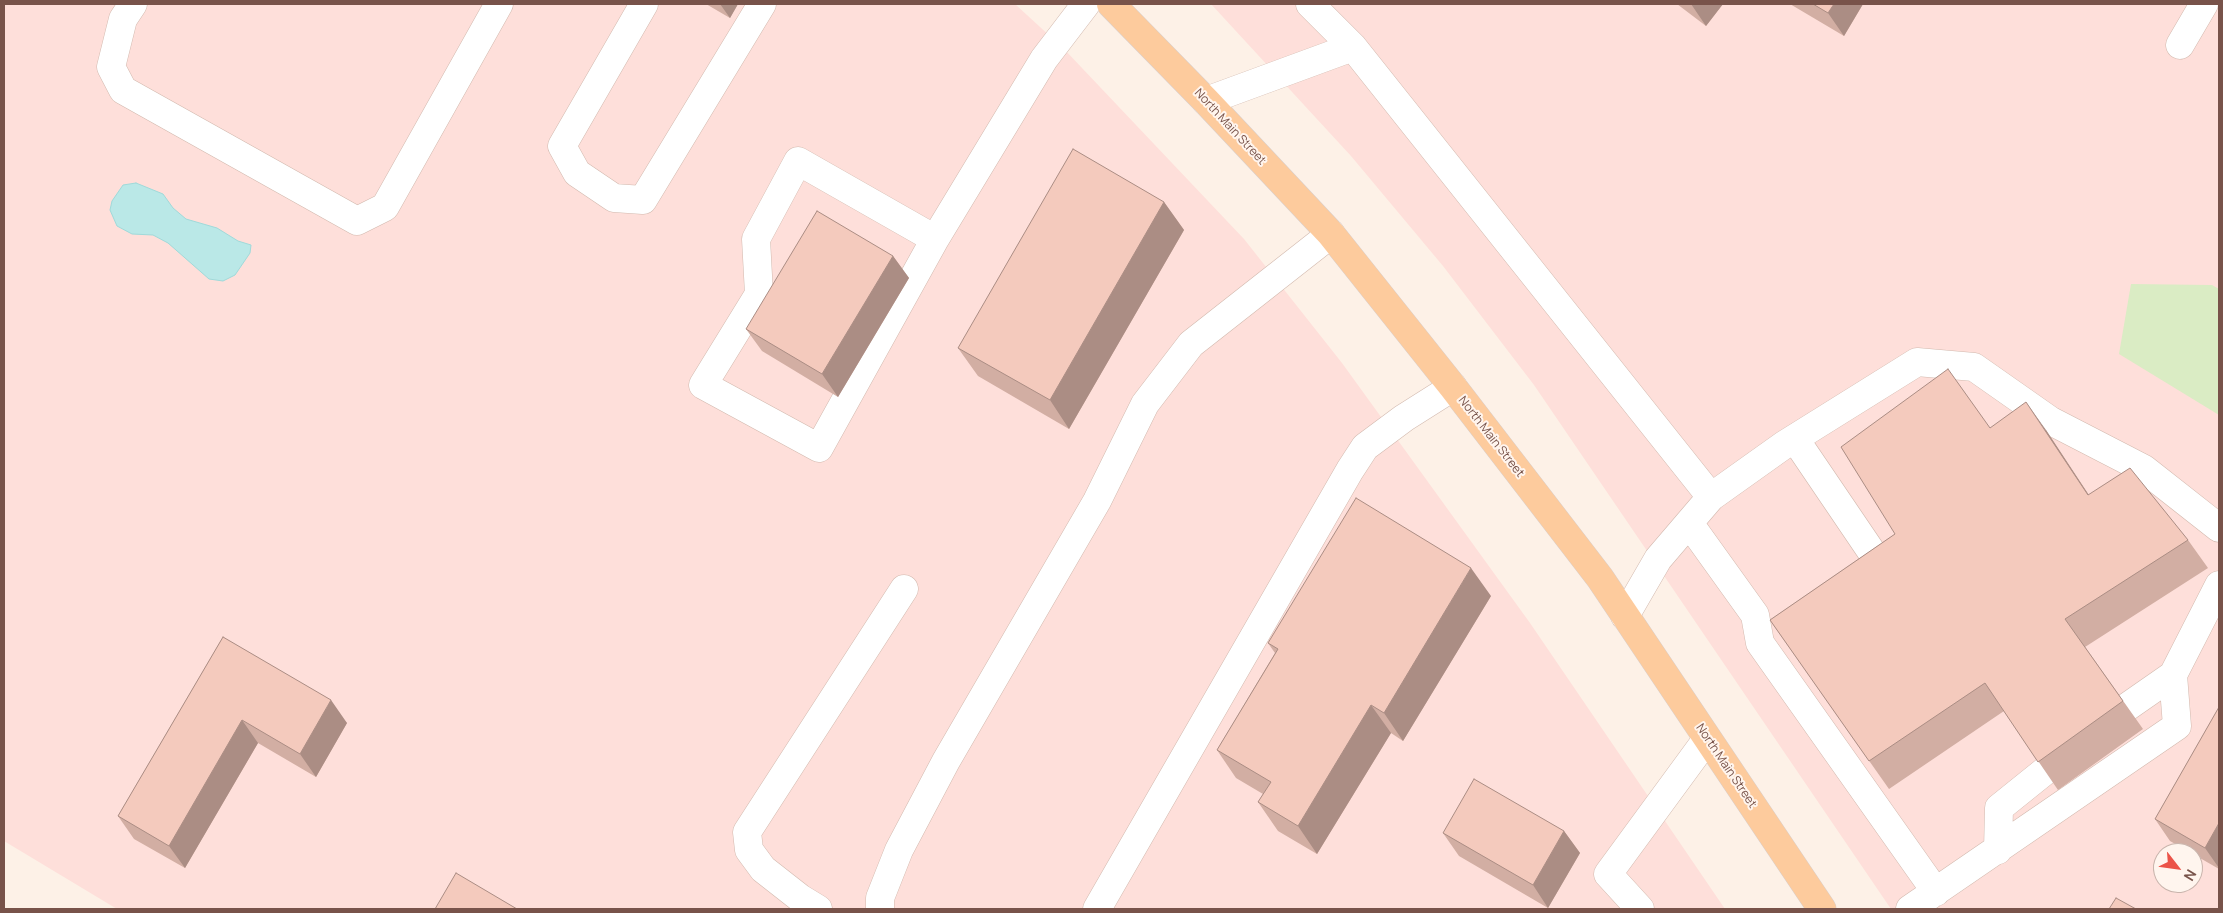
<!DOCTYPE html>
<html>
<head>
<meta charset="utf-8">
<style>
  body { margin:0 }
  #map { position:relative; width:2223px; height:913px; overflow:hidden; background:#fdf1e7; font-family:Manrope,sans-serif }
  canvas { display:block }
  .frame { position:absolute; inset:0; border:5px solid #78534a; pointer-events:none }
  .north { position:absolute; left:2153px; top:843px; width:50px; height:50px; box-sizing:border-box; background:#fff5ee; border:1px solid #c9b4ac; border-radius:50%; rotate:120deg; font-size:14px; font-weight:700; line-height:20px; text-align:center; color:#78534a }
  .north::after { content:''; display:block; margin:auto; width:18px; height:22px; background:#eb5348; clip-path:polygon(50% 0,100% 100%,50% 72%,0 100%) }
</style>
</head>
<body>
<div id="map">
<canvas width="2223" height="913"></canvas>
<div class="frame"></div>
<div class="north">N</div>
</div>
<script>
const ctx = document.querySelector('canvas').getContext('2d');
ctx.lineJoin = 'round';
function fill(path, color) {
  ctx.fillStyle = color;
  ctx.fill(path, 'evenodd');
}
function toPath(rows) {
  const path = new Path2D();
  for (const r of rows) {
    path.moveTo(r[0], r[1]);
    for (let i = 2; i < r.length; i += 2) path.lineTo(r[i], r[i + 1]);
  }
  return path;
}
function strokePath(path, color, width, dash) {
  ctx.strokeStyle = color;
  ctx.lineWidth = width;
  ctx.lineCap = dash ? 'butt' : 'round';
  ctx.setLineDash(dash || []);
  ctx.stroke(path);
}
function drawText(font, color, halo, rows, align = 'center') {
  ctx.font = font + ' Manrope,sans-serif';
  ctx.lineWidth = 4;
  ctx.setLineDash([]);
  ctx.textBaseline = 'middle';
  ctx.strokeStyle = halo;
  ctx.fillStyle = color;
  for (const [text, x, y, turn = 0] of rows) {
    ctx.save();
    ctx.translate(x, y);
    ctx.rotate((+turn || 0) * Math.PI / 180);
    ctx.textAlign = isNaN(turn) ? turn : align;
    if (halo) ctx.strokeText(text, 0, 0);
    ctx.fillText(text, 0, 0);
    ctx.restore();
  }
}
fill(toPath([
  [4,4,1015,4,1064,49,1244,239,1342,363,1530,623,1725,909,117,909,4,841],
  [1211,4,2219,4,2219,909,1891,909,1534,385,1443,266,1351,156],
  [2163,853,2193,853,2193,883,2163,883]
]), '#fedfda');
fill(toPath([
  [2131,284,2212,285,2219,289,2219,415,2119,354]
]), '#daecc4');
const water = toPath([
  [136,183,163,194,173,208,186,219,217,228,238,241,251,245,250,253,235,275,223,281,209,279,168,243,153,235,132,234,117,226,110,210,112,201,123,185,136,183]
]);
fill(water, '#bae8e7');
strokePath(water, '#a0dada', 1);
const minor = toPath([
  [133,4,123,19,111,67,123,90,357,221,385,207,499,4],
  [644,4,562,146,577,173,614,198,643,200,762,4],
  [1310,4,1353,47,1711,497],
  [2180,45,2204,4],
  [1206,101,1353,47],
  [935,239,798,161,756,239,759,294,703,385,819,448,935,239,1044,59,1086,4],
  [1795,439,1873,554],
  [1689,523,1755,615,1760,643,1936,892],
  [1625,616,1658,559,1711,497,1784,445,1917,362,1974,367,2051,421,2144,469,2219,528],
  [2127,707,2173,675],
  [1998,850,1999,808,2045,771],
  [818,909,800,898,763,869,749,850,747,832,904,589],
  [880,909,880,898,899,850,946,761,1097,501,1145,404,1191,344,1331,234],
  [1097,909,1350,470,1365,447,1404,418,1453,387],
  [1640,909,1608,874,1707,739],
  [1910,909,2177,726,2173,675,2219,585]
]);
const major = toPath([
  [1111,4,1206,101,1331,234,1453,387,1600,578,1822,909]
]);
strokePath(minor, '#d2b9ae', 29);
strokePath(major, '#d9cfcc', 29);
strokePath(minor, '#fff', 28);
strokePath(major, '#fdcb9d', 28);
fill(toPath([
  [706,4,738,4,730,18],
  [1677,4,1723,4,1706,26],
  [1790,4,1863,4,1844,36],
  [1164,202,1184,230,1069,429,978,376,958,348],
  [893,256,909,278,838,397,762,351,746,329],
  [1990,428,2046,430,2089,495,2188,540,2208,568,2085,647,2143,729,2058,790,2004,711,1889,789,1770,620,1895,534],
  [1491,596,1403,741,1391,733,1317,854,1278,831,1258,802,1263,794,1236,778,1217,750,1275,653,1268,643],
  [223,637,347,723,316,777,258,743,185,868,134,839,118,816],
  [2219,707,2219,869,2193,854,2193,853,2191,853,2170,841,2155,819],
  [1564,831,1580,853,1548,908,1459,856,1443,833]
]), '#d2aea3');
fill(toPath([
  [720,4,738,4,730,18],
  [1691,4,1723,4,1706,26],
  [1834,4,1863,4,1844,36,1828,13],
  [1164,202,1184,230,1069,429,1050,400],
  [893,256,909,278,838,397,822,374],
  [2026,402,2046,430,2107,523,2088,495],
  [1471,568,1491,596,1403,741,1384,713],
  [331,700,347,723,316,777,300,754],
  [1371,705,1391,733,1317,854,1298,826],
  [242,720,258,743,185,868,169,846],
  [2219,823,2219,868,2205,848],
  [1564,831,1580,853,1548,908,1533,885]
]), '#ab8d84');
const building = toPath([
  [1813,4,1834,4,1828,13,1813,4],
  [1073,149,1164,202,1050,400,958,348,1073,149],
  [817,211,893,256,822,374,746,329,817,211],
  [1948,369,1990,428,2026,402,2088,495,2130,468,2188,540,2065,619,2123,701,2038,762,1985,683,1869,761,1770,620,1895,534,1841,447,1948,369],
  [1356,498,1471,568,1384,713,1371,705,1298,826,1258,802,1271,782,1217,750,1278,649,1268,643,1356,498],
  [223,637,331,700,300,754,242,720,169,846,118,816,223,637],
  [2219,707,2219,823,2205,848,2155,819,2219,707],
  [1474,779,1564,831,1533,885,1443,833,1474,779],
  [456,873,517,909,435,909,456,873],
  [2116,898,2136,909,2109,909,2116,898]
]);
fill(building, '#f4cabd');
strokePath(building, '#ab8d84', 1);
drawText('12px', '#78534a', '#fff5ee', [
  ["North Main Street",1230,127,47],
  ["North Main Street",1491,437,52],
  ["North Main Street",1726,766,56]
]);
</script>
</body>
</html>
